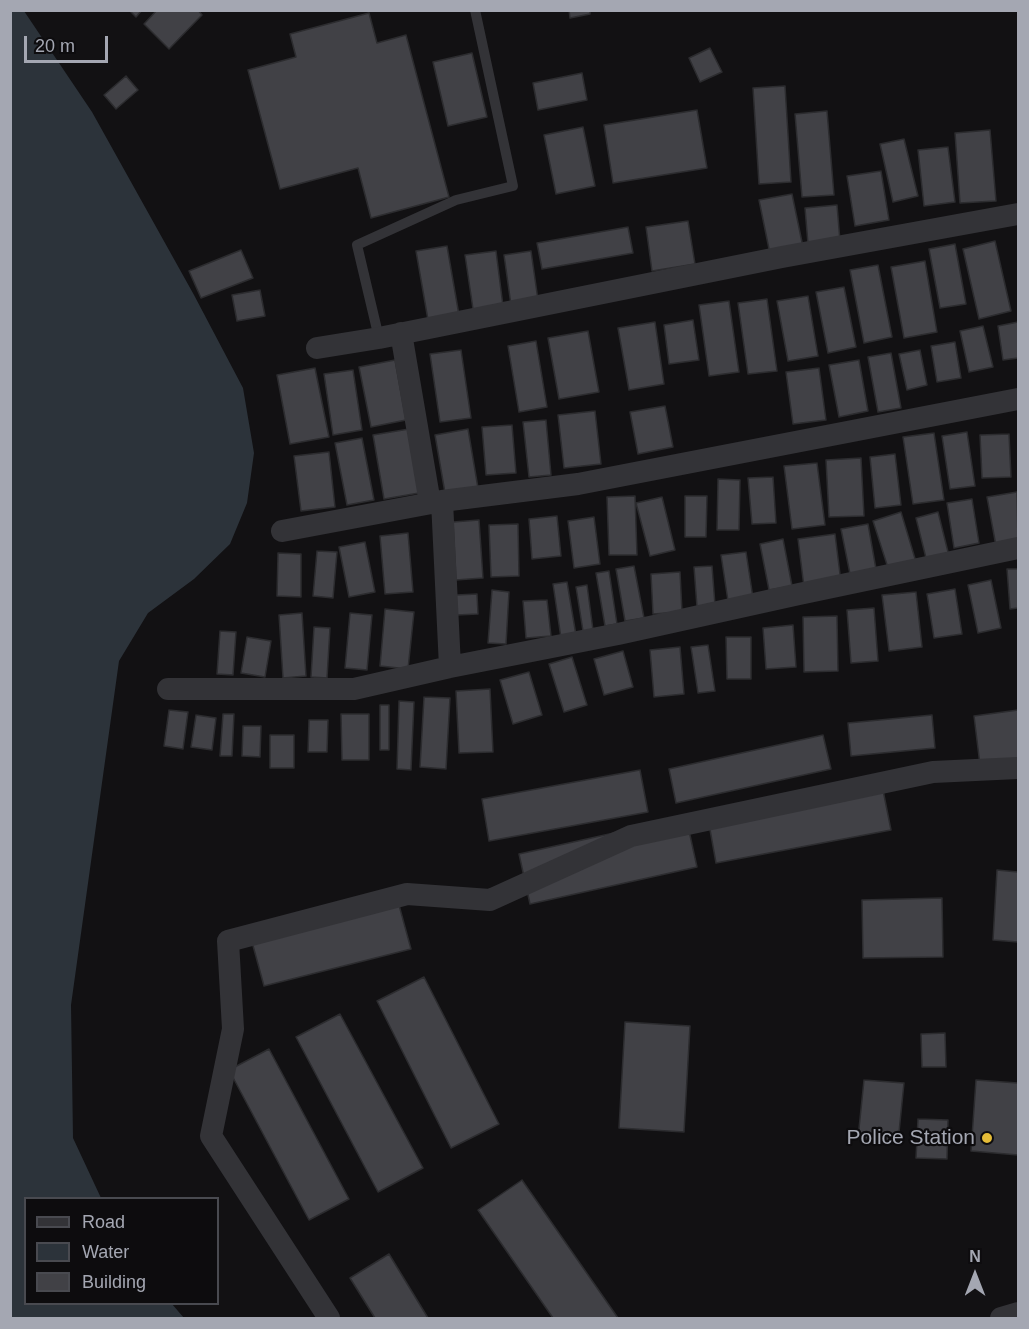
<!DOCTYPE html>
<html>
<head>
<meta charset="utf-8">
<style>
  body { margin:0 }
  #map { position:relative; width:1029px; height:1329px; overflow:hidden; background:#121113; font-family:Arial,sans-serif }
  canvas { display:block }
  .frame { position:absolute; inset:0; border:12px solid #a4a7b2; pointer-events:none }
  .legend { position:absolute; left:24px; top:1197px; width:195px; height:108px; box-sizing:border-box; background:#0d0c0e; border:2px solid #494a50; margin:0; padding:8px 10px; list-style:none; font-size:18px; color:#a4a7b2 }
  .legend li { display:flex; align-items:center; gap:12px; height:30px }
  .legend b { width:30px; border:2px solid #494a50 }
  .north { position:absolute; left:945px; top:1245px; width:60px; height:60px; -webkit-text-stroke:4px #0d0c0e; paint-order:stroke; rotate:0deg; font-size:16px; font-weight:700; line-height:24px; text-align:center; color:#a4a7b2 }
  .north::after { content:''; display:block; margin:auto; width:21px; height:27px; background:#a4a7b2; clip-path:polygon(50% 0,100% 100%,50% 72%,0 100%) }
  .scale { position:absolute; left:24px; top:36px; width:84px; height:27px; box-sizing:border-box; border:3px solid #a4a7b2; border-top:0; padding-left:8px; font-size:18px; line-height:21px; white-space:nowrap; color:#a4a7b2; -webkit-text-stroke:4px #0d0c0e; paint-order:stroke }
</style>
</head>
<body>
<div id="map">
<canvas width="1029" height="1329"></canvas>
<div class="frame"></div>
<ul class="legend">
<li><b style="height:8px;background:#333337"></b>Road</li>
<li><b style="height:16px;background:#2c333a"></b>Water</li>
<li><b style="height:16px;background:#414146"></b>Building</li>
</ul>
<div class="north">N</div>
<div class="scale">20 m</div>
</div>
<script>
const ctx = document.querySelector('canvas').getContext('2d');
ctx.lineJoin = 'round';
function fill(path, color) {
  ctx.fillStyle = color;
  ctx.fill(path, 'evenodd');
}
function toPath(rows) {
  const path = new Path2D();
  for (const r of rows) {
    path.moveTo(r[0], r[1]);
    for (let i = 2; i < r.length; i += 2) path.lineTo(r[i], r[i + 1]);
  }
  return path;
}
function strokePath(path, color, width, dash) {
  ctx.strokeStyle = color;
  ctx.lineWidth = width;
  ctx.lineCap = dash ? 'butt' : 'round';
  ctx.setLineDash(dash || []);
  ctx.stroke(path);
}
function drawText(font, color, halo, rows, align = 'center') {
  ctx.font = font + ' Arial,sans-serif';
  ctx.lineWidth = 4.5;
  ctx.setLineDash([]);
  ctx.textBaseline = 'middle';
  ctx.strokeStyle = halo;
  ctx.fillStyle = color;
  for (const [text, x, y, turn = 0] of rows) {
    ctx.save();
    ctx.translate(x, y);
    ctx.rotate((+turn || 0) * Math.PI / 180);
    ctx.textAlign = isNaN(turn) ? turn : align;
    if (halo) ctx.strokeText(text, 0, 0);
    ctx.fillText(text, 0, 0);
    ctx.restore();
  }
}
fill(toPath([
  [10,11,24,11,92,112,194,295,243,388,254,453,247,503,230,544,194,579,148,613,119,661,71,1005,73,1138,101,1198,26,1198,26,1304,172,1304,184,1318,11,1318]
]), '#2c333a');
const building = toPath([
  [129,10,142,10,136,17,129,10],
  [157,10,198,10,202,15,169,49,144,24,157,10],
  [569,10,590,10,590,14,570,18,569,10],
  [369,13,377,43,406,35,449,197,371,218,358,168,280,189,248,70,296,57,290,34,369,13],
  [710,48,722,72,700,82,689,58,710,48],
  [472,53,487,117,448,126,433,62,472,53],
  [582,73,587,100,538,110,533,83,582,73],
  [126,76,138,90,116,109,104,95,126,76],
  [785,86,791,182,759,184,753,88,785,86],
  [697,110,707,168,613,183,604,125,697,110],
  [827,111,834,195,802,197,795,114,827,111],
  [583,127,595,186,556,194,544,135,583,127],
  [990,130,996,201,960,203,955,133,990,130],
  [904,139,918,196,893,202,880,144,904,139],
  [948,147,955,202,924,206,918,150,948,147],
  [881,171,889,220,855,226,847,176,881,171],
  [792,194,803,247,770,254,759,200,792,194],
  [837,205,840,241,808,244,805,208,837,205],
  [688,221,695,264,652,271,646,227,688,221],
  [628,227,633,253,542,269,537,243,628,227],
  [995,241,1011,311,979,319,963,249,995,241],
  [955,244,966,304,940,308,929,249,955,244],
  [447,246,459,315,428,320,416,251,447,246],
  [241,250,253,278,201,298,189,271,241,250],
  [496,251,503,306,473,309,465,255,496,251],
  [531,251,538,300,511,305,504,255,531,251],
  [925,261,937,332,904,338,891,267,925,261],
  [878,265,892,337,864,343,850,270,878,265],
  [844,287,856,347,828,353,816,292,844,287],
  [260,290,265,316,237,321,232,295,260,290],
  [808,296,818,356,788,361,777,301,808,296],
  [767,299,777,371,748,374,738,303,767,299],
  [729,301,739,372,709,376,699,305,729,301],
  [693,320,699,360,669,364,664,325,693,320],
  [655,322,664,384,629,390,618,328,655,322],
  [1018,322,1018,358,1003,360,998,326,1018,322],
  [983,326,993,367,969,372,960,331,983,326],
  [588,331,599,392,559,399,548,338,588,331],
  [536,341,547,407,519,412,508,346,536,341],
  [955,342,961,378,937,382,931,346,955,342],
  [461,350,471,418,440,422,430,354,461,350],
  [920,350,927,385,907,390,899,354,920,350],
  [891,353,901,408,878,412,868,357,891,353],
  [395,360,406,420,371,427,359,367,395,360],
  [859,360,868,411,839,417,829,365,859,360],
  [315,368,329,437,290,444,277,375,315,368],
  [819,368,826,420,793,424,786,372,819,368],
  [353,370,362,430,333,435,324,374,353,370],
  [665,406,673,447,638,454,630,412,665,406],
  [595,411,601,464,564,468,558,415,595,411],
  [546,420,551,475,529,477,523,422,546,420],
  [512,425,516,473,486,475,482,427,512,425],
  [409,429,419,493,384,499,373,435,409,429],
  [468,429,478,488,445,493,435,435,468,429],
  [967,432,975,486,950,489,942,436,967,432],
  [934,433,944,500,913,504,903,437,934,433],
  [1009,434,1011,477,982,478,980,435,1009,434],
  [362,438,374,500,347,505,335,443,362,438],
  [329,452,335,507,301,511,294,456,329,452],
  [895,454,901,505,875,508,870,457,895,454],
  [861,458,864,516,829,517,826,460,861,458],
  [817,463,825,525,792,529,784,466,817,463],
  [773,477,776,523,752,524,748,478,773,477],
  [718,479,740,480,739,530,717,530,718,479],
  [1017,492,1018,542,996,546,987,497,1017,492],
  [635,496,637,555,609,555,607,497,635,496],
  [685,496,707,496,706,537,685,537,685,496],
  [662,497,675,550,650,556,636,503,662,497],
  [972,499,979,543,954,548,947,503,972,499],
  [901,512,916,562,889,571,873,521,901,512],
  [938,512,949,556,927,562,916,518,938,512],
  [557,516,561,556,532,559,529,519,557,516],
  [594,517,600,564,574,568,568,521,594,517],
  [479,520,483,578,456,580,453,522,479,520],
  [518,524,519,576,491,577,489,525,518,524],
  [868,524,876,569,850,574,841,529,868,524],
  [408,533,413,592,385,594,380,536,408,533],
  [835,534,841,582,804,587,798,539,835,534],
  [783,539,792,586,769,590,760,544,783,539],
  [365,542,375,592,349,597,339,547,365,542],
  [317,551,337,552,333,598,313,596,317,551],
  [746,552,753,598,728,601,721,555,746,552],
  [278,553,301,554,301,597,277,596,278,553],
  [634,566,644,618,625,621,616,569,634,566],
  [712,566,715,605,697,607,694,567,712,566],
  [1007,569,1018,569,1018,608,1010,609,1007,569],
  [609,571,617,624,605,626,596,573,609,571],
  [680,572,682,612,653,614,651,574,680,572],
  [991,580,1001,628,978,633,968,585,991,580],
  [567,582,576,635,561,638,553,584,567,582],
  [587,585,593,630,583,631,576,587,587,585],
  [955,589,962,634,934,638,927,594,955,589],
  [492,590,509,592,506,644,488,643,492,590],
  [916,592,922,647,889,651,882,595,916,592],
  [477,594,478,614,457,615,456,595,477,594],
  [547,600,551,636,526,638,523,601,547,600],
  [874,608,878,661,851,663,847,610,874,608],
  [385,609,414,612,408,669,380,666,385,609],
  [302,613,306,676,283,678,279,615,302,613],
  [350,613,372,615,367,670,345,668,350,613],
  [837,616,838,671,804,672,803,617,837,616],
  [793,625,796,667,766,669,763,628,793,625],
  [314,627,330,628,327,678,311,677,314,627],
  [220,631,236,632,233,675,217,674,220,631],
  [247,637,271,641,265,677,241,673,247,637],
  [726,637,751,637,751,679,727,679,726,637],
  [708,645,715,691,698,693,691,647,708,645],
  [680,647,684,694,654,697,650,650,680,647],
  [623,651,633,687,604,695,594,659,623,651],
  [572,657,587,705,564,712,549,664,572,657],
  [529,672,542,715,513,724,500,680,529,672],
  [490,689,493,752,459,753,456,691,490,689],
  [424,697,450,698,446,769,420,767,424,697],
  [399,701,414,702,411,770,397,769,399,701],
  [380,705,389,705,389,750,380,750,380,705],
  [169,710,188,712,183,749,164,746,169,710],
  [1018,710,1018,760,980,765,974,716,1018,710],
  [223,714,234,714,232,756,220,756,223,714],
  [341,714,369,714,369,760,342,760,341,714],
  [196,715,216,718,212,750,191,747,196,715],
  [932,715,935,748,851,756,848,723,932,715],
  [309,720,328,720,327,752,308,752,309,720],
  [243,726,261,726,260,757,242,756,243,726],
  [270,735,294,735,294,768,270,768,270,735],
  [823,735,831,769,676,803,669,769,823,735],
  [640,770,648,812,489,841,482,799,640,770],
  [881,780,891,830,716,863,707,813,881,780],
  [686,817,697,867,530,904,519,854,686,817],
  [997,870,1018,872,1018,942,993,940,997,870],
  [942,898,943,957,863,958,862,900,942,898],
  [399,905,411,949,264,986,252,942,399,905],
  [424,977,499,1124,451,1148,377,1001,424,977],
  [340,1014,423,1168,378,1192,296,1037,340,1014],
  [625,1022,690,1026,684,1132,619,1128,625,1022],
  [945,1033,946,1067,922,1067,921,1034,945,1033],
  [269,1049,349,1199,309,1220,229,1070,269,1049],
  [864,1080,904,1083,898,1142,858,1138,864,1080],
  [976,1080,1018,1083,1018,1155,971,1151,976,1080],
  [918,1119,948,1120,947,1159,916,1158,918,1119],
  [522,1180,618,1318,553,1318,478,1210,522,1180],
  [389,1254,428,1318,375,1318,350,1278,389,1254]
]);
fill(building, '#414146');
strokePath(building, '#2c2c2f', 1.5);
strokePath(toPath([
  [379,338,357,245,456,200,513,186,475,10]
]), '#333337', 10);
strokePath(toPath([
  [401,333,430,503],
  [317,348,379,338,782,257,1018,214],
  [442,501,450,667],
  [282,531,442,501,578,484,1018,399],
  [168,689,354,689,450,667,618,634,799,594,1018,548],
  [329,1318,211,1136,233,1029,228,941,407,894,490,900,631,836,933,772,1018,768],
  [1001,1318,1018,1313]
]), '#333337', 22);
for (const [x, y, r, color] of [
  [987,1138,6,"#e5bc38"]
]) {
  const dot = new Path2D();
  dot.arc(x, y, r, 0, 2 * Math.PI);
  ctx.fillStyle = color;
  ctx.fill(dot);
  strokePath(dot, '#0d0c0e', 2);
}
drawText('21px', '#a4a7b2', '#0d0c0e', [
  ["Police Station",975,1138]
], 'right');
</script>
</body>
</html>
